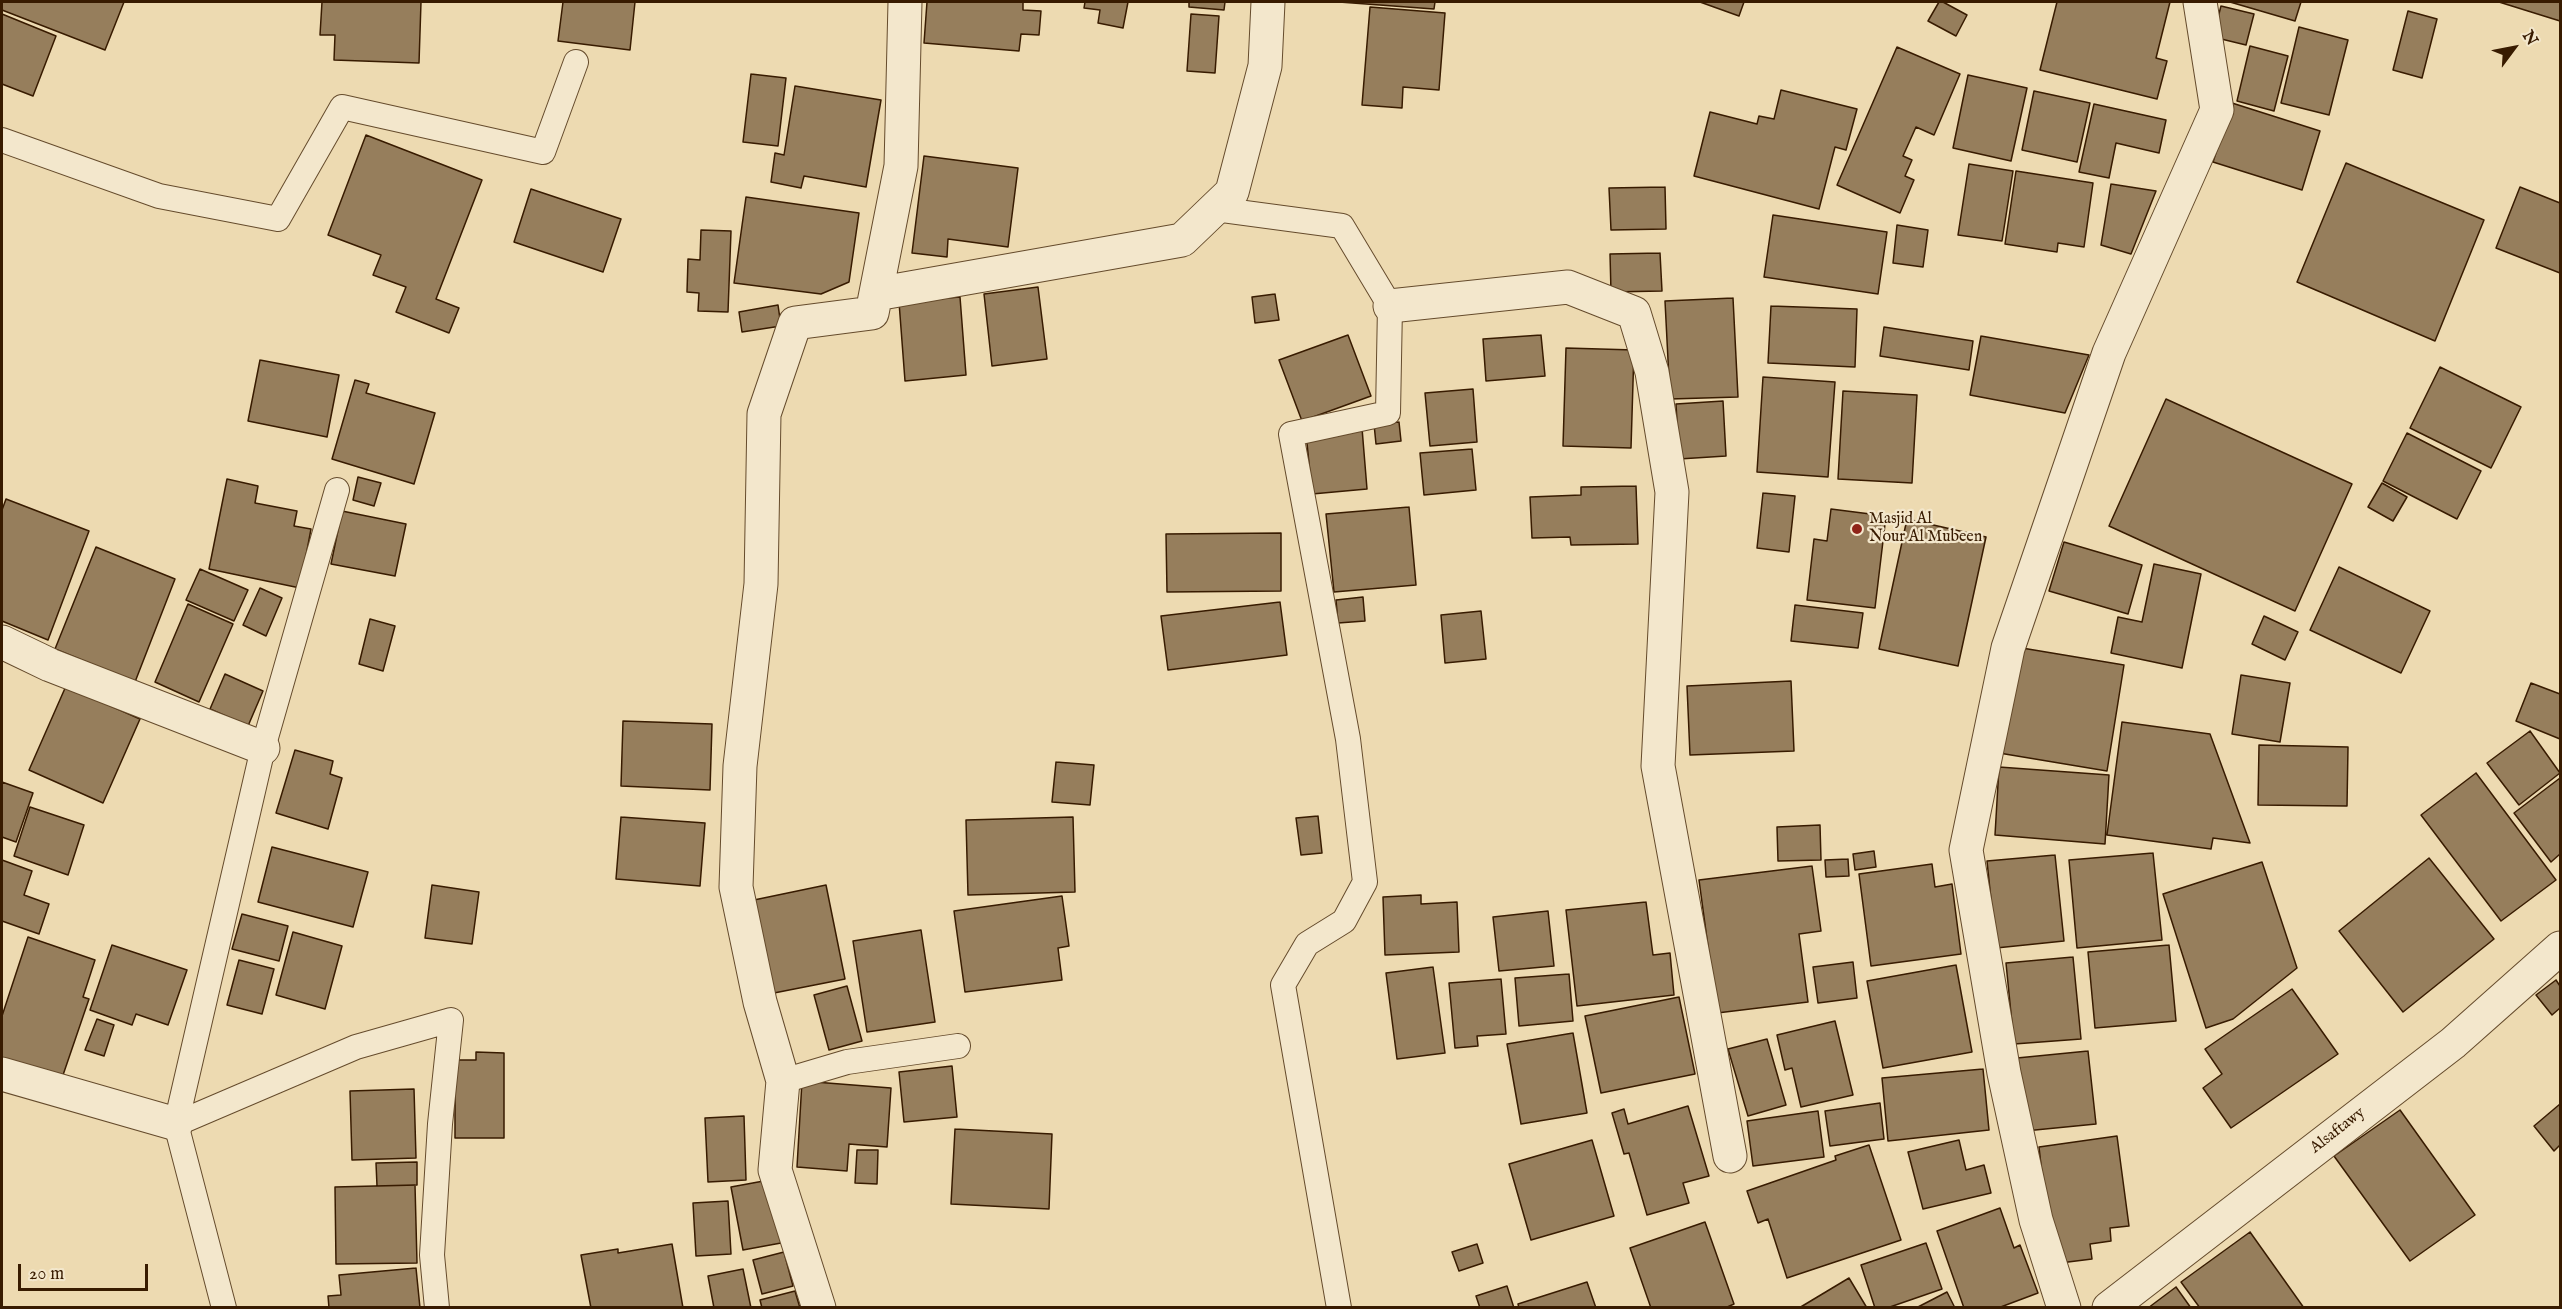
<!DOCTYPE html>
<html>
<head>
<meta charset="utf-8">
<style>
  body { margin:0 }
  #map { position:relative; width:2562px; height:1309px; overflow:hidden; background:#eddab1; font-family:"IM FELL English",serif }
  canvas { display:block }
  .frame { position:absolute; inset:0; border:3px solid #381b00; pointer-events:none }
  .north { position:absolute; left:2484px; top:18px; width:60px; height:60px; -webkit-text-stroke:4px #f3e7cc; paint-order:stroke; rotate:58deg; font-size:16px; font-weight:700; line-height:24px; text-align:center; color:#381b00 }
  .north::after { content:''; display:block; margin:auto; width:21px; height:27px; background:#381b00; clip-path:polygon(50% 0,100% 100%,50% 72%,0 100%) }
  .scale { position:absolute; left:18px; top:1264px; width:130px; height:27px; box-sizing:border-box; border:3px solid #381b00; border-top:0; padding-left:8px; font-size:18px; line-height:21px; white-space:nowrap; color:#381b00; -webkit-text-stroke:4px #f3e7cc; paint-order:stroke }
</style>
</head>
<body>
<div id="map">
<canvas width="2562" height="1309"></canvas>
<div class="frame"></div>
<div class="north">N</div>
<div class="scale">20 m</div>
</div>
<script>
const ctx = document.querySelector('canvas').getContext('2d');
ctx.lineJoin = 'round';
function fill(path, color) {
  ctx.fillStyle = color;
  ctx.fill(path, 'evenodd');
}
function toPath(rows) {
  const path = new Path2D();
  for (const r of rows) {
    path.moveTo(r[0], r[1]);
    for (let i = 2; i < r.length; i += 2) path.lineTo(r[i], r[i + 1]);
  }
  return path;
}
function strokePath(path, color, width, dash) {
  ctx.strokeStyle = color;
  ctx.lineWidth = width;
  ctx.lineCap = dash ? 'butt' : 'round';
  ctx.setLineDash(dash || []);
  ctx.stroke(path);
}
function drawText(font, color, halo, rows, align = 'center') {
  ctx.font = font + ' "IM FELL English",serif';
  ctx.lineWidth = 4.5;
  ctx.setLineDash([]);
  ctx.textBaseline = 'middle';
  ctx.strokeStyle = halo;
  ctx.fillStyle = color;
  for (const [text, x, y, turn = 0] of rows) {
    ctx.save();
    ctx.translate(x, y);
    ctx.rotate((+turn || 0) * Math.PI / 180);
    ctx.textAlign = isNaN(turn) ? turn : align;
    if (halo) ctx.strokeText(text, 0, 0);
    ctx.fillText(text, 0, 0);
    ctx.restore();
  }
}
const building = toPath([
  [2,2,124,2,105,50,2,10,2,2],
  [322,2,421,2,419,63,334,60,335,35,320,35,322,2],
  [563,2,635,2,630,50,558,41,563,2],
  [927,2,1023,2,1023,10,1041,11,1039,35,1021,34,1019,51,924,43,927,2],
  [1085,2,1128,2,1123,28,1098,23,1100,10,1084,8,1085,2],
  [1189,2,1225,2,1224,10,1189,7,1189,2],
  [1339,2,1435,2,1434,9,1339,2],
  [1700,2,1744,2,1739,16,1700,2],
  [1939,2,1943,2,1967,15,1956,36,1928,21,1939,2],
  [2057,2,2170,2,2156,58,2167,61,2157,99,2040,70,2057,2],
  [2230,2,2301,2,2295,21,2230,2],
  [2499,2,2560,2,2560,21,2499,2],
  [2221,6,2254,14,2246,45,2213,37,2221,6],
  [1370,7,1445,13,1439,90,1403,87,1402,108,1362,105,1370,7],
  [2408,11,2437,19,2422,78,2393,70,2408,11],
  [2,14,56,36,33,96,2,84,2,14],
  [1191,14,1219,16,1215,73,1187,71,1191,14],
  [2299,27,2348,40,2329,115,2281,103,2299,27],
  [2250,46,2288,56,2274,111,2237,101,2250,46],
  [1897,47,1960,74,1934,135,1916,127,1903,156,1912,160,1905,176,1914,180,1900,213,1837,185,1897,47],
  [751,74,786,78,778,146,743,142,751,74],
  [1968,75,2027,88,2011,161,1953,148,1968,75],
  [795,86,881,100,866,187,804,176,801,188,771,182,775,153,784,155,795,86],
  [1781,90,1857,109,1846,150,1835,147,1819,209,1694,176,1710,112,1757,124,1759,116,1774,119,1781,90],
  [2034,91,2090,103,2077,162,2022,150,2034,91],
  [2232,103,2320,131,2302,190,2213,162,2232,103],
  [2094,104,2166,120,2159,153,2116,143,2109,178,2079,172,2094,104],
  [366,135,482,180,436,299,459,308,449,333,396,312,406,287,373,275,381,255,328,235,366,135],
  [924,156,1018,168,1008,247,948,239,947,257,912,253,924,156],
  [2346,163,2484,220,2435,341,2297,282,2346,163],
  [1969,164,2013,171,2002,241,1958,235,1969,164],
  [2016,171,2093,183,2084,247,2058,243,2057,252,2005,244,2016,171],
  [2111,184,2156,191,2131,254,2101,245,2111,184],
  [1665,187,1666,229,1611,230,1609,188,1665,187],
  [2520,187,2560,203,2560,273,2496,248,2520,187],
  [531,189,621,219,603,272,514,242,531,189],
  [746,197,859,213,849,282,821,294,734,283,746,197],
  [1773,215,1887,232,1878,294,1764,277,1773,215],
  [1897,225,1928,230,1923,267,1893,263,1897,225],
  [701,230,731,231,728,312,698,311,699,293,687,292,688,259,700,260,701,230],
  [1660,253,1662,291,1611,292,1610,254,1660,253],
  [1038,287,1047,359,992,366,984,294,1038,287],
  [1275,294,1279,320,1255,323,1252,297,1275,294],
  [960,297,966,375,905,381,899,302,960,297],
  [1733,298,1738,397,1670,399,1665,301,1733,298],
  [778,305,781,326,742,332,739,312,778,305],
  [1771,306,1857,309,1855,367,1768,363,1771,306],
  [1884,327,1973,341,1969,370,1880,356,1884,327],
  [1348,335,1371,396,1302,421,1279,360,1348,335],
  [1541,335,1545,376,1486,381,1483,339,1541,335],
  [1981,336,2089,355,2065,413,1970,395,1981,336],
  [1566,348,1634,350,1631,448,1563,446,1566,348],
  [260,360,339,375,327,437,248,421,260,360],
  [2440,367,2521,407,2491,468,2410,428,2440,367],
  [1763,377,1835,382,1828,477,1757,472,1763,377],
  [355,380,369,384,366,393,435,413,414,484,332,459,355,380],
  [1473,389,1477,442,1430,446,1425,393,1473,389],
  [1843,391,1917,395,1912,483,1838,479,1843,391],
  [2166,399,2352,484,2295,611,2109,526,2166,399],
  [1723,401,1726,456,1679,459,1676,404,1723,401],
  [1399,422,1401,441,1376,444,1374,424,1399,422],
  [1362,428,1367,489,1312,494,1306,433,1362,428],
  [2407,433,2481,471,2457,519,2383,481,2407,433],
  [1472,449,1476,490,1424,495,1420,453,1472,449],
  [358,477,381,483,374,506,353,500,358,477],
  [227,479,258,486,255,503,297,511,294,526,311,529,300,588,209,569,227,479],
  [2382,483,2407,497,2393,521,2368,507,2382,483],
  [1636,486,1638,544,1571,545,1570,537,1532,538,1530,497,1581,495,1581,487,1636,486],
  [1763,493,1795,496,1789,552,1757,548,1763,493],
  [6,499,89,531,48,640,2,621,2,510,6,499],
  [1409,507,1416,585,1334,592,1326,514,1409,507],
  [1831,509,1886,516,1875,608,1807,600,1814,539,1827,541,1831,509],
  [342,511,406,524,395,576,331,564,342,511],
  [1907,519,1986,537,1958,666,1879,649,1907,519],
  [1281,533,1281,591,1167,592,1166,534,1281,533],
  [2064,542,2142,565,2128,614,2049,591,2064,542],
  [96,547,175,579,135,682,55,649,96,547],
  [2154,564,2201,574,2182,668,2111,653,2118,617,2142,622,2154,564],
  [2339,567,2430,611,2401,673,2310,630,2339,567],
  [200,569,248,590,234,621,186,600,200,569],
  [260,588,282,598,266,636,243,625,260,588],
  [1363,597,1365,621,1338,623,1336,600,1363,597],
  [1280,602,1287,655,1168,670,1161,616,1280,602],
  [188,604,233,624,199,702,155,682,188,604],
  [1795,605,1863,613,1858,648,1791,641,1795,605],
  [1481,611,1486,659,1445,663,1441,615,1481,611],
  [2264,616,2298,632,2285,660,2252,644,2264,616],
  [370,619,395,626,383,671,359,664,370,619],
  [2016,647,2124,665,2107,771,1999,753,2016,647],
  [225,674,263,691,248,726,210,709,225,674],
  [2241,675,2290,683,2280,742,2232,734,2241,675],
  [1791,681,1794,751,1690,755,1687,686,1791,681],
  [2531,683,2560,694,2560,739,2516,721,2531,683],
  [66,686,140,719,103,803,29,770,66,686],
  [623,721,712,724,710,790,621,786,623,721],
  [2122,722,2210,734,2250,843,2213,838,2211,849,2107,835,2122,722],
  [2530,731,2560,773,2519,805,2487,763,2530,731],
  [2259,745,2348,747,2347,806,2258,805,2259,745],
  [295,750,333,761,330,774,342,778,328,829,276,813,295,750],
  [1056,762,1094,765,1090,805,1052,802,1056,762],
  [1999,767,2109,775,2105,844,1995,835,1999,767],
  [2476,773,2556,880,2501,921,2421,815,2476,773],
  [2560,778,2560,854,2551,862,2514,813,2560,778],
  [2,782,33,793,16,842,2,837,2,782],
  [30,807,84,825,68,875,14,856,30,807],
  [1318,816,1322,853,1301,855,1296,818,1318,816],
  [621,817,705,823,700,886,616,879,621,817],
  [1073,817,1075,892,968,895,966,820,1073,817],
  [1820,825,1821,860,1778,861,1777,827,1820,825],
  [272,847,368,872,353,927,258,902,272,847],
  [1874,851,1876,867,1855,870,1853,854,1874,851],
  [2153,853,2162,940,2077,948,2069,860,2153,853],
  [2055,855,2064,941,1996,948,1987,861,2055,855],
  [2429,858,2494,939,2403,1012,2339,931,2429,858],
  [1848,859,1849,876,1826,877,1825,860,1848,859],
  [2,860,32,871,24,895,49,904,39,934,2,921,2,860],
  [2262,862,2297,968,2233,1019,2206,1028,2163,894,2262,862],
  [1932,864,1935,887,1952,884,1961,954,1871,966,1859,874,1932,864],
  [1812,866,1821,931,1799,934,1808,1002,1717,1013,1699,880,1812,866],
  [432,885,479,892,472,944,425,938,432,885],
  [826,885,845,979,774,993,754,900,826,885],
  [1421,895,1421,904,1457,902,1459,952,1385,955,1383,897,1421,895],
  [1062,896,1069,946,1058,948,1062,980,965,992,954,911,1062,896],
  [1646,902,1653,955,1670,953,1674,995,1577,1006,1566,910,1646,902],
  [1548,911,1554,966,1499,971,1493,917,1548,911],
  [242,914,288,926,279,961,232,949,242,914],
  [921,930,935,1022,867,1032,853,941,921,930],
  [293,932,342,946,325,1009,276,995,293,932],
  [28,937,95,960,83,997,89,999,62,1078,2,1058,2,1016,28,937],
  [112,945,187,970,168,1025,136,1014,132,1025,90,1010,112,945],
  [2169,945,2176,1021,2095,1028,2088,952,2169,945],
  [2073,957,2081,1039,2014,1044,2006,963,2073,957],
  [239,960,274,969,262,1014,227,1005,239,960],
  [1853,962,1857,998,1818,1003,1813,967,1853,962],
  [1956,965,1972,1052,1883,1068,1867,981,1956,965],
  [1433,967,1445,1053,1397,1059,1386,973,1433,967],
  [1569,974,1573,1021,1519,1026,1515,978,1569,974],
  [1501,979,1506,1034,1477,1036,1478,1046,1455,1048,1449,983,1501,979],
  [2556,980,2560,986,2560,1008,2552,1015,2536,995,2556,980],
  [847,986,862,1041,829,1050,814,995,847,986],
  [2292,989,2338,1054,2231,1128,2203,1088,2222,1074,2205,1049,2292,989],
  [1679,997,1695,1074,1601,1093,1585,1016,1679,997],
  [97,1019,114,1025,104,1056,85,1050,97,1019],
  [1835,1021,1853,1095,1801,1107,1792,1068,1785,1070,1777,1035,1835,1021],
  [1573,1033,1587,1113,1521,1124,1507,1044,1573,1033],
  [1767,1039,1786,1105,1748,1116,1728,1049,1767,1039],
  [2088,1051,2096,1124,2025,1131,2017,1058,2088,1051],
  [476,1052,504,1053,504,1138,455,1138,455,1060,476,1060,476,1052],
  [952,1066,957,1117,904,1122,899,1072,952,1066],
  [1983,1069,1989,1130,1888,1141,1882,1078,1983,1069],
  [802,1081,891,1088,887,1147,849,1144,847,1171,797,1167,802,1081],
  [414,1089,416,1158,352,1160,350,1091,414,1089],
  [1880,1103,1884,1139,1830,1146,1825,1111,1880,1103],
  [2560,1104,2560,1145,2554,1151,2534,1126,2560,1104],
  [1688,1106,1709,1176,1683,1183,1689,1203,1647,1215,1629,1153,1624,1154,1612,1113,1624,1109,1628,1124,1688,1106],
  [2400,1110,2475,1215,2410,1261,2334,1156,2400,1110],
  [1818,1111,1824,1157,1753,1166,1747,1121,1818,1111],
  [744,1116,746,1180,708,1182,705,1118,744,1116],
  [955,1129,1052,1134,1049,1209,951,1204,955,1129],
  [2117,1136,2129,1226,2110,1228,2111,1241,2090,1244,2092,1259,2052,1264,2039,1147,2117,1136],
  [1592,1140,1614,1216,1531,1240,1509,1164,1592,1140],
  [1959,1140,1966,1170,1984,1165,1991,1193,1923,1209,1908,1152,1959,1140],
  [1869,1145,1901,1240,1787,1278,1768,1219,1758,1223,1747,1191,1836,1160,1835,1156,1869,1145],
  [857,1150,878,1150,877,1184,855,1183,857,1150],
  [417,1162,417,1185,377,1186,376,1163,417,1162],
  [769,1180,781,1243,743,1250,731,1187,769,1180],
  [415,1185,417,1263,336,1264,335,1187,415,1185],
  [728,1201,731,1254,696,1256,693,1203,728,1201],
  [2000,1208,2014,1248,2020,1245,2038,1293,1998,1308,1964,1308,1937,1231,2000,1208],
  [1705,1222,1734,1304,1725,1308,1651,1308,1630,1248,1705,1222],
  [2250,1232,2304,1308,2200,1308,2181,1282,2250,1232],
  [1926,1243,1942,1289,1887,1308,1875,1308,1861,1265,1926,1243],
  [672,1244,683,1308,591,1308,581,1255,618,1249,618,1253,672,1244],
  [1477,1244,1483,1263,1459,1271,1452,1252,1477,1244],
  [784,1252,793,1286,762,1294,753,1260,784,1252],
  [416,1268,420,1308,329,1308,328,1296,341,1295,339,1275,416,1268],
  [743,1269,751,1308,714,1308,708,1276,743,1269],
  [1849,1278,1867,1308,1799,1308,1849,1278],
  [1587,1282,1596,1308,1519,1308,1518,1304,1587,1282],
  [1507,1286,1514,1308,1480,1308,1476,1296,1507,1286],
  [2176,1287,2191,1308,2148,1308,2176,1287],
  [795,1291,800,1308,762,1308,760,1300,795,1291],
  [1947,1292,1955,1308,1916,1308,1947,1292]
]);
fill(building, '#967e5c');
strokePath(building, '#381b00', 1.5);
const lane = toPath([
  [2,140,159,196,278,219,342,107,543,152,576,62],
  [1215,209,1342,226,1390,306,1388,413,1291,434,1348,739,1365,882,1344,921,1307,944,1283,985,1339,1308],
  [783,1081,847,1062,958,1046],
  [176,1124,356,1047,451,1020,440,1124,432,1255,437,1308],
  [224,1308,176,1124,263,748,337,490]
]);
const street = toPath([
  [876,294,1182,240,1232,192,1265,66,1268,2],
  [1390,306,1568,287,1634,313,1652,372,1672,492,1658,766,1730,1156],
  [2,642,50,665,263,748],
  [2,1074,176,1124],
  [819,1308,775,1170,783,1081,760,1002,736,887,740,766,761,584,764,414,795,323,872,313,901,166,905,2],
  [2064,1308,2036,1220,2004,1073,1966,850,2008,648,2109,353,2217,110,2200,2],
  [2109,1308,2453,1043,2560,948]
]);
strokePath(lane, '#654b2c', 26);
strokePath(street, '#654b2c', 35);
strokePath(lane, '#f3e7cc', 24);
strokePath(street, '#f3e7cc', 33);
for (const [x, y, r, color] of [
  [1857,529,6,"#8f2418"]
]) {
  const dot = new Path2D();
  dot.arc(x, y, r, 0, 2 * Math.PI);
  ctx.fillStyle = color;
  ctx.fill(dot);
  strokePath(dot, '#f3e7cc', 2);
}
drawText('16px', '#381b00', '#f3e7cc', [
  ["Masjid Al",1869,520],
  ["Nour Al Mubeen",1869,538]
], 'left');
drawText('16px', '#381b00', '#f3e7cc', [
  ["Alsaftawy",2338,1131,-38]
]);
</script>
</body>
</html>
